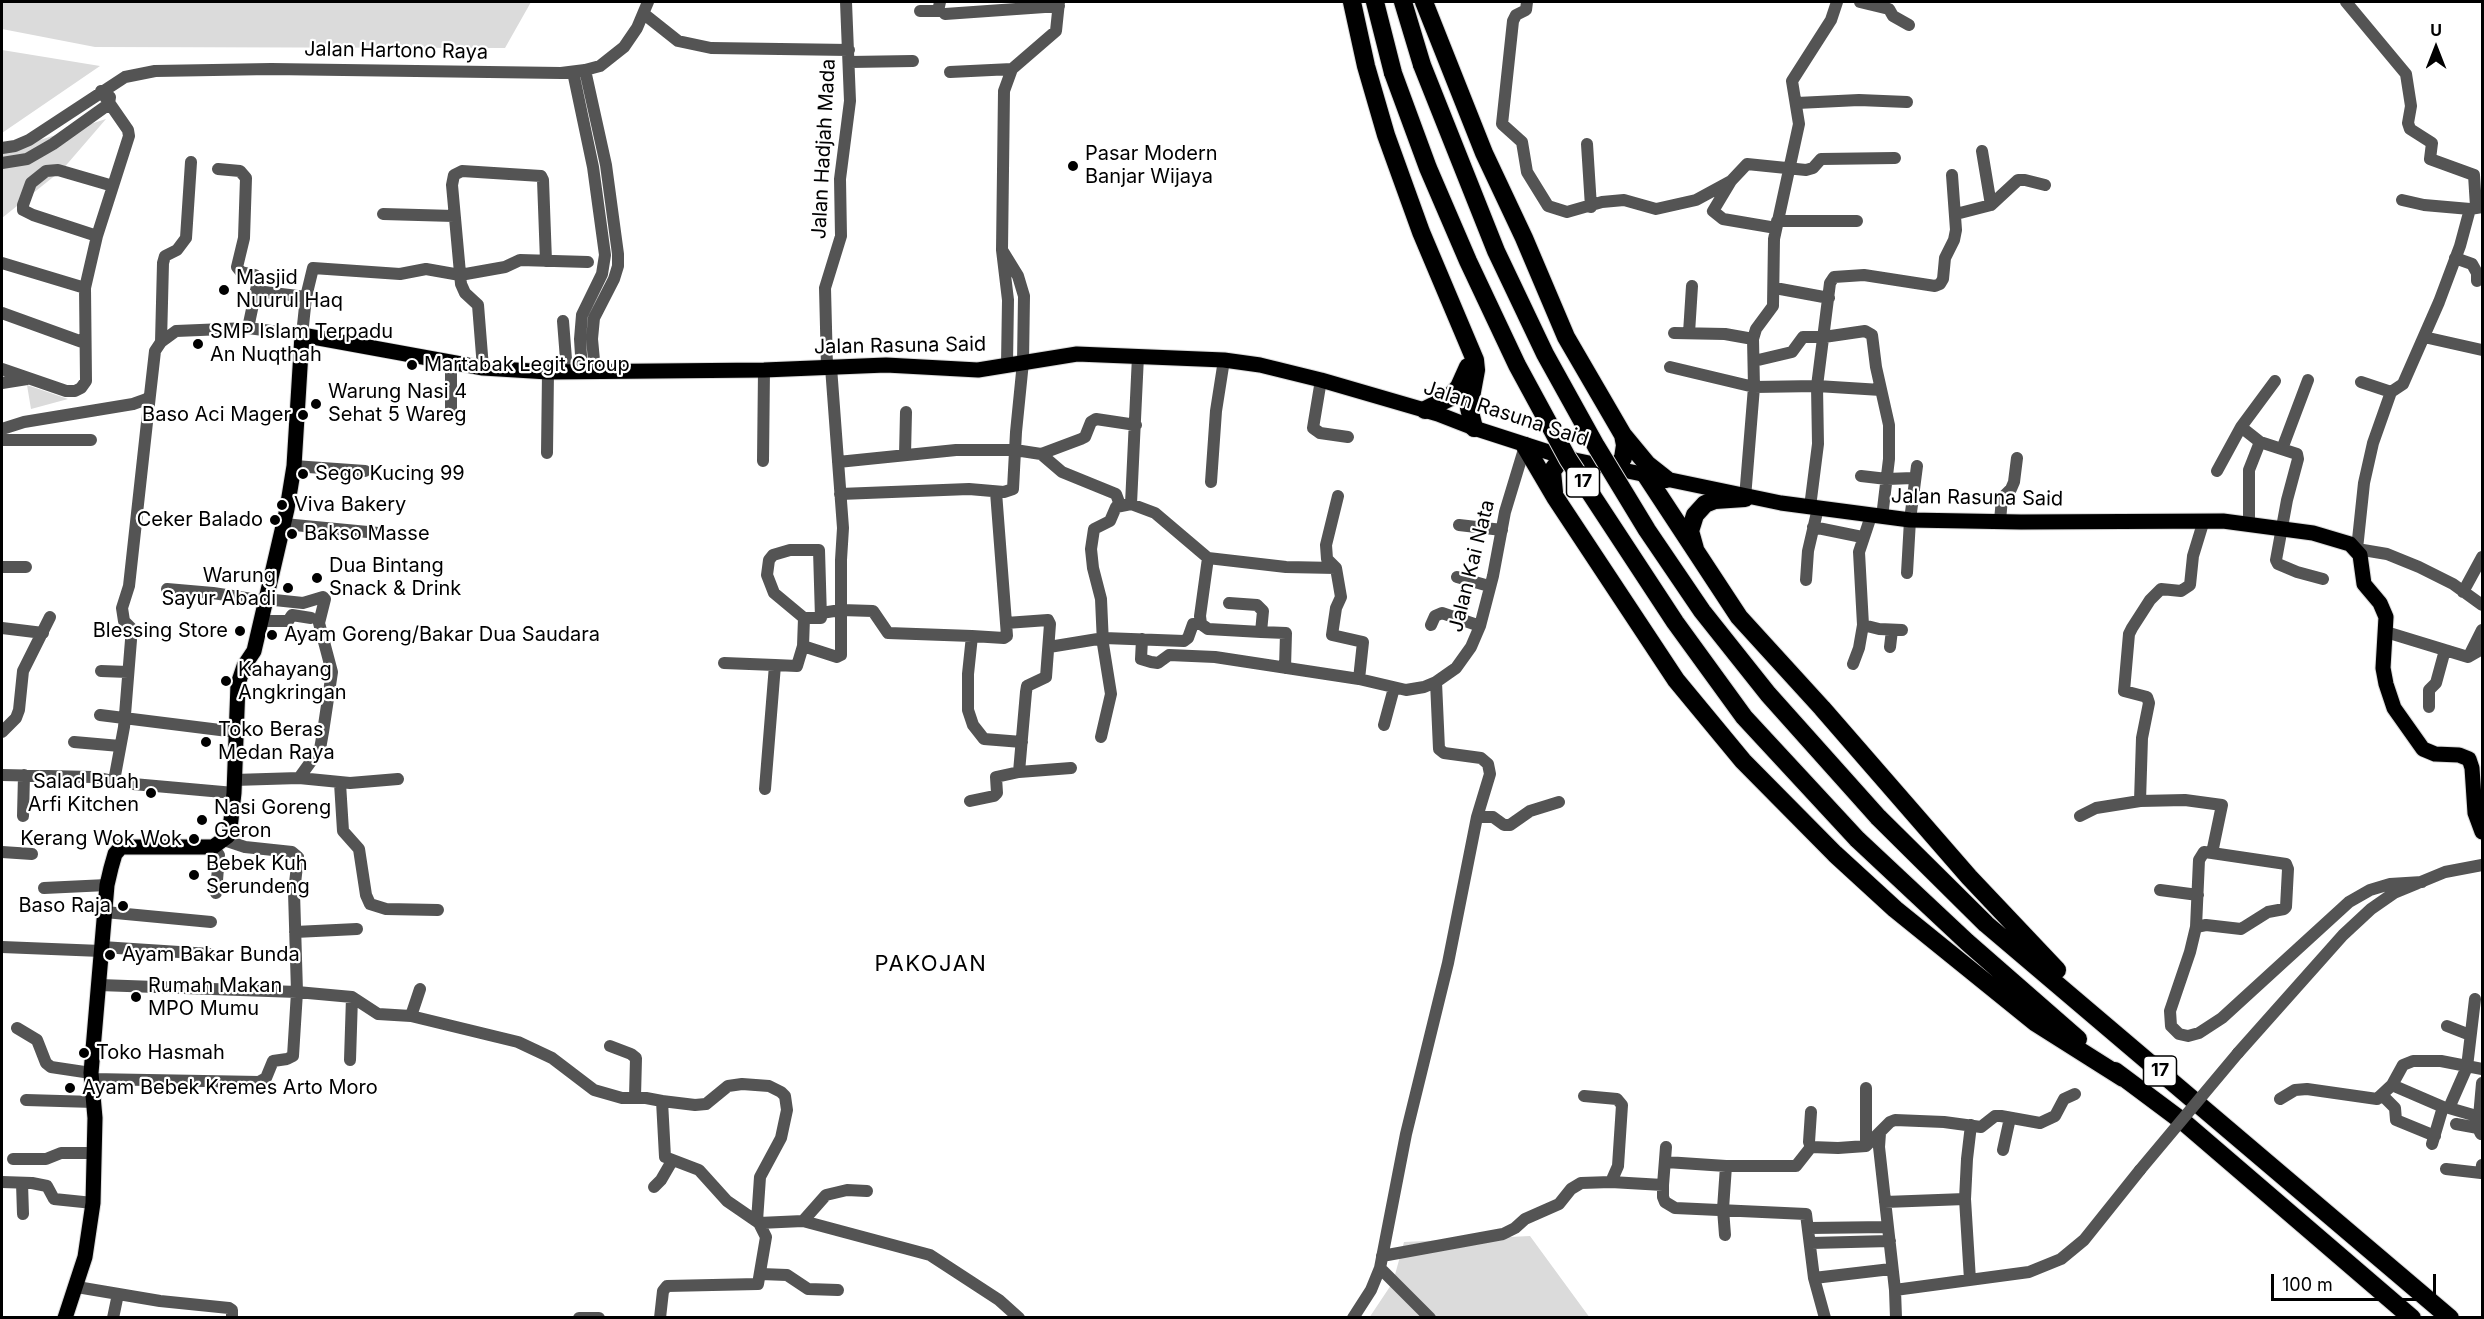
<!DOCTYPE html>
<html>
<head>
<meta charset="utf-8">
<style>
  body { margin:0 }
  #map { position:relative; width:2484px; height:1319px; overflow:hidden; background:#fff; font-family:Inter,sans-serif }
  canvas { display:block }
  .frame { position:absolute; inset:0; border:3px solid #000; pointer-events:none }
  .north { position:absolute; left:2406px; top:18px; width:60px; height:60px; -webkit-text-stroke:4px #fff; paint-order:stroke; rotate:0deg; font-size:16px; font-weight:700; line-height:24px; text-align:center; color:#000 }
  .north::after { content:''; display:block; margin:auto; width:21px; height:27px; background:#000; clip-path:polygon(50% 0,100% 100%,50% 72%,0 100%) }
  .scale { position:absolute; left:2271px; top:1274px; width:165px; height:27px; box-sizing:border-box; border:3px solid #000; border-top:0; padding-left:8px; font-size:18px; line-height:21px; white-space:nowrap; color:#000; -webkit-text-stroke:4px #fff; paint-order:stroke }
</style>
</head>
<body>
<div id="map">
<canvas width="2484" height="1319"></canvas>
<div class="frame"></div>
<div class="north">U</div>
<div class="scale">100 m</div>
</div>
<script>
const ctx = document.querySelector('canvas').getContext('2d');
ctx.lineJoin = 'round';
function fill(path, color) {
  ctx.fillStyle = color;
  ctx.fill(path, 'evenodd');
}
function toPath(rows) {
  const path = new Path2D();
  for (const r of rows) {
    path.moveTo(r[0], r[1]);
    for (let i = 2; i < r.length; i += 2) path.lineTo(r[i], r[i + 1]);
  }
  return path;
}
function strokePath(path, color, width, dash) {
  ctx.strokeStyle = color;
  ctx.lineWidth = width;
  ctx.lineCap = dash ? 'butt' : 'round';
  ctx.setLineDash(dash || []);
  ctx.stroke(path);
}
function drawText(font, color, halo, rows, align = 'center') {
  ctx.font = font + ' Inter,sans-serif';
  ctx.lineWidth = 4.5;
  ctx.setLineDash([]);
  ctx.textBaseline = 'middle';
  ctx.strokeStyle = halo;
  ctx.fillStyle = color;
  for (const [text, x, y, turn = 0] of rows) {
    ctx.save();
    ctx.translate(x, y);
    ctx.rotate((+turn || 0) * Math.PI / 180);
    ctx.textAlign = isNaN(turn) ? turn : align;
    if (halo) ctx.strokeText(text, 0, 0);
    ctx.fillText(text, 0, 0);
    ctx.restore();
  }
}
fill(toPath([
  [2,2,531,2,505,48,95,47,2,29],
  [2,50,100,66,2,133],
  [106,119,62,170,2,218,2,152],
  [27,385,68,399,31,409],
  [1530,1236,1590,1318,1369,1318,1393,1282,1404,1242]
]), '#dbdbdb');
const major = toPath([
  [65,1318,85,1257,93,1203,95,1118,91,1073,107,885,111,868,115,854,121,847,213,847,228,836,230,829,234,793,238,684,244,666,254,651,287,509,294,466,302,335,483,368,548,372,764,370,886,365,978,370,1077,354,1224,360,1260,365,1321,380,1438,414,1474,428,1570,459,1781,503,1910,520,2021,522,2223,521,2313,533,2350,544,2360,555,2364,584,2380,603,2386,617,2383,668,2386,684,2394,708,2423,749,2435,754,2459,755,2469,759,2472,768,2475,813,2482,832]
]);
const highway = toPath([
  [1352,2,1366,66,1386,135,1421,232,1475,360,1476,370,1469,408,1474,428],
  [1375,2,1393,73],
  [1403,2,1422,65],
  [1424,2,1484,153,1524,238,1566,337,1623,435,1647,464,1666,479],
  [1425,410,1449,398,1459,387,1468,367],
  [1525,446,1555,497,1676,680,1743,761,1835,854,1895,909,2036,1023,2123,1078],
  [1612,467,1619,464,1623,458,1625,445,1623,435],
  [1645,474,1739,617,1822,708,1969,877,2057,970],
  [1554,492,1552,471,1558,463,1570,459],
  [1695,549,1690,531,1695,515,1705,504,1715,500,1745,498],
  [1878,817,1986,924,2450,1318],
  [1857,839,1967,942,2078,1039],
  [2115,1071,2186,1124,2412,1318]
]);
strokePath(major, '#dbdbdb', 17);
strokePath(highway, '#dbdbdb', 20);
strokePath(toPath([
  [1527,2,1526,10,1516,15,1513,21,1502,124,1522,142,1527,172,1548,206,1567,212,1602,202,1624,200,1656,209,1696,200,1731,181],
  [1860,2,1889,9,1893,16,1909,25],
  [2346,2,2406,74,2411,106,2408,123,2410,129,2432,143,2430,159,2474,175,2476,207],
  [920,11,938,11,940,2],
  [644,14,678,41,711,48,849,50],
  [945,14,1059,6],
  [850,62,913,61],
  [585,70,606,165,618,254,618,266,614,279,594,318,592,339,595,371],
  [573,72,593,167,605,255,602,274,582,315,580,339,582,371],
  [950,72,1012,69],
  [1797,103,1859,100,1907,102],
  [1587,144,1591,207],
  [2,148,15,146,29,140,125,77,155,71,271,69,561,73,585,70,600,66,624,47,637,28,648,2],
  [2,163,27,159,53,144,109,104,110,97],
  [218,169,240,171,246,178,244,238,237,267,241,272,255,275,258,281,248,328],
  [2402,200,2424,205,2470,209],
  [1991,205,2018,180,2025,180,2045,185],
  [383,214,454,216],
  [1956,214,1991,205,1982,151],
  [1777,221,1857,221],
  [1776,228,1723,219,1713,211,1731,181,1747,164,1806,170,1813,168,1821,159,1895,158],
  [97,236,33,215,23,210,23,205,31,183,46,171,58,170,113,186],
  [2455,258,2472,264,2477,273,2477,281],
  [2,263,85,288],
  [1775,288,1829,298],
  [256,291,306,297],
  [2,313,85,343],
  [563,321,567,372],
  [1674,333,1725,334,1753,339],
  [1689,333,1692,286],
  [2424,337,2482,350],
  [161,342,163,263,165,256,177,250,186,238,191,162],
  [1754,361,1792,352,1803,337,1824,337,1865,331,1872,335,1876,367,1889,425,1889,459,1882,517],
  [451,362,451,411],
  [1007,364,1008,300,1002,250,1004,91,1012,69,1056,31,1059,2],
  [827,367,825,288,841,236,840,179,850,101,846,2],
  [1670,367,1754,387,1817,386,1881,390],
  [483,368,478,305,465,293,461,284,452,185,454,175,462,171,541,176,543,180,546,261],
  [2,369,66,391,75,391,81,388,86,381,85,288,97,236,129,136,128,130,101,91],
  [1321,380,1313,428,1320,433,1348,437],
  [2275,381,2241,427,2260,442,2297,454,2298,459,2287,500,2276,560,2278,564,2297,572,2323,579],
  [2361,382,2391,392,2403,384,2439,302,2460,246,2470,209,2482,207],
  [2,383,27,379],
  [2391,392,2373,443,2364,483,2357,549,2387,554,2419,567,2453,584,2482,605],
  [2,429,24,422,133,404,147,399,150,395,155,351,161,342,176,331,248,328,302,335,306,297,313,268,400,274,426,269,460,275,505,267,520,260,588,262],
  [2,440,91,440],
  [2282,449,2308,380],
  [547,453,548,372],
  [1041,454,1062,472,1116,494,1120,505],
  [905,455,906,412],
  [763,461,764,370],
  [838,462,956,450,1015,450,1041,454,1081,439,1085,437,1091,422,1096,419,1136,425],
  [294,466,365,471],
  [2217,471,2241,427],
  [1861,476,1887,479,1913,478],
  [1211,482,1216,411,1224,360],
  [840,494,969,489,1004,492,1013,489,1016,432,1023,362,1024,296,1018,276,1002,250],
  [1338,496,1326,545,1327,559,1336,568,1341,597,1336,608,1332,635,1363,642,1359,679],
  [1745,498,1754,387,1753,339,1756,329,1773,306,1774,239,1799,124,1792,81,1831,20,1837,2],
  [1131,504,1138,356],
  [1810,507,1818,444,1817,386,1830,283,1834,277,1864,275,1935,286,1940,284,1943,279,1945,258,1954,240,1956,230,1952,175],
  [2204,520,2193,556,2190,585,2181,591,2161,589,2150,600,2132,628,2129,634,2124,691,2147,697,2149,703,2142,738,2140,801,2185,800,2222,805,2212,853,2204,852,2199,860,2196,927,2190,952,2170,1011,2171,1026,2179,1034,2188,1036,2199,1033,2222,1018,2349,902,2370,890,2390,884,2422,882],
  [2000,521,2002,498,2011,489,2014,482,2017,458],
  [2249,523,2249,470,2260,442],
  [284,524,378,533],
  [1459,525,1502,530],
  [1813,527,1862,537],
  [2,567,26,567],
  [1907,573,1910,520,1917,466],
  [1457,577,1489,586],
  [1806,580,1808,551,1818,508],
  [167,589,213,593,265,601],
  [2463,592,2482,557],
  [265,599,303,603,323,597,325,599,319,623,332,672,323,732,320,749,299,778],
  [1229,603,1257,605,1263,611,1261,632,1286,633,1285,668],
  [821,613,841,610,873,611,888,633,972,636,968,674,968,710,973,725,984,739,1022,742],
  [260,621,288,621,292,615,311,618],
  [1006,623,1048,620,1050,624,1046,677,1027,686,1026,692,1019,772],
  [1201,624,1200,616,1208,558],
  [1431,625,1435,616,1442,613,1480,626],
  [1863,625,1879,629,1902,630],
  [2,628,43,633],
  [2386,632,2445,650],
  [972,636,1004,638,1007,636,996,492],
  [1142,639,1141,659,1151,662,1158,663,1169,655,1215,657,1359,679,1406,690,1424,687,1436,682,1456,668,1471,647,1480,626,1493,576,1505,512,1525,446],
  [803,646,804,618,821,618,819,550,790,550,773,555,769,560,767,575,774,593,804,618],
  [1049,647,1104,638,1184,641,1188,638,1193,624,1201,624,1208,629,1261,632],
  [1890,647,1892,630],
  [2469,656,2482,630],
  [724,663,775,665],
  [1853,664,1859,648,1863,625,1859,552,1871,516],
  [101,671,128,672],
  [2429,707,2429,690,2436,683,2445,650,2468,657,2482,649],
  [100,715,236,732],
  [1384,725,1394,688],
  [2,732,16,718,19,710,23,671,50,617],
  [1101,737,1111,694,1103,644,1101,599,1093,568,1091,549,1094,529,1110,521,1116,507,1131,504,1155,513,1208,558,1286,567,1336,568],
  [74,742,120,746],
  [2,775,93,777,122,783,234,793],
  [234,780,299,778,350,783,398,779],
  [114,781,124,727,131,640,131,628,124,621,122,608,129,586,150,395],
  [340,783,343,831,359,849,366,895,370,904,386,909,438,910],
  [765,789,775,665,797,666,803,646,837,657,841,655,841,560,843,528,831,367],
  [970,801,994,796,997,793,996,777,1019,772,1071,768],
  [23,816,24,775],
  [2080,816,2096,808,2140,801],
  [1477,817,1493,817,1504,825,1510,825,1530,811,1559,802],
  [213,847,219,855,216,893],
  [2,852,32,854],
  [44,888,107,885],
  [2160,890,2198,895],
  [105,912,211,922],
  [2196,927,2206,925,2241,929,2268,912,2284,909,2286,907,2288,869,2286,864,2212,853],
  [295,932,357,929],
  [2,947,101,951],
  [102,947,210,954],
  [99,985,297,992,352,997,378,1014,411,1016,518,1042,552,1058,594,1090,622,1098,646,1098,662,1101,665,1157,699,1170,727,1201,759,1223,803,1221,930,1255,999,1300,1019,1318],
  [2475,999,2467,1067,2449,1108,2480,1117],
  [411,1016,420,989],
  [2447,1026,2470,1035],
  [17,1028,37,1040,46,1063,51,1067,91,1073],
  [610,1046,631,1054,636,1058,635,1097],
  [2238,1053,2343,935,2371,909,2394,893,2445,872,2482,865],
  [350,1060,352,997],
  [92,1079,259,1082,266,1078,273,1061,287,1059,293,1056,297,992,294,892,298,857,292,852,245,847,224,840],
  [2392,1085,2443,1107,2432,1144],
  [2382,1095,2395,1108,2396,1120,2435,1136],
  [1584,1096,1617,1099,1622,1105,1618,1166,1611,1182],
  [2280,1099,2295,1090,2307,1089,2377,1099,2392,1085,2403,1065,2413,1061,2441,1061,2482,1069],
  [26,1100,94,1102],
  [662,1101,695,1105,706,1104,728,1086,742,1084,769,1086,781,1092,785,1096,787,1110,781,1138,760,1177,757,1221],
  [2456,1124,2478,1128,2481,1134],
  [2478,1128,2482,1083],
  [1880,1133,1879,1147,1895,1290,1896,1318],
  [1866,1146,1866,1088],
  [1811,1147,1838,1148,1866,1146,1890,1122,1895,1120,1944,1122,1981,1127,1995,1116,2001,1116,2040,1123,2055,1116,2064,1099,2075,1094],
  [2003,1150,2010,1118],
  [13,1159,46,1159,61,1153,95,1153],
  [1666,1162,1726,1166],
  [2446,1169,2481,1173,2482,1165],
  [2,1182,32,1183,47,1186,54,1199,93,1203],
  [22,1183,23,1214],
  [1663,1185,1666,1147],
  [654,1187,661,1180,672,1161],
  [1885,1202,1965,1199],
  [803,1221,826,1195,847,1190,867,1191],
  [1809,1228,1888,1227],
  [1725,1235,1723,1209,1726,1166,1796,1166,1811,1147,1809,1142,1811,1112],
  [1811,1243,1890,1241],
  [1382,1256,1503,1234,1515,1228,1525,1219,1559,1204,1571,1189,1581,1183,1611,1182,1663,1185,1663,1197,1665,1202,1675,1208,1806,1214,1814,1278,1825,1318],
  [1380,1268,1430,1318],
  [761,1274,787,1275,808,1289,838,1290],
  [1814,1278,1891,1269],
  [1970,1280,1965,1199,1967,1159,1971,1125],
  [77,1287,160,1301,229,1308,232,1310,232,1318],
  [1895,1290,2029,1272,2061,1259,2084,1240,2140,1170],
  [113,1318,118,1294],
  [579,1318,599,1318],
  [660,1318,663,1291,667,1286,758,1284,766,1237,759,1223],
  [1353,1318,1371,1290,1380,1268,1406,1134,1448,963,1477,817,1490,774,1488,764,1481,758,1444,753,1439,749,1436,682]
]), '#545454', 12);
strokePath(major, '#000', 15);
strokePath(highway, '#000', 18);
const highwayBridge = toPath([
  [1422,65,1496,251,1545,354,1596,446,1647,530,1702,611,1768,694,1878,817],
  [1393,73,1428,168,1468,261,1517,365,1568,459,1675,622,1744,717,1857,839]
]);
strokePath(highwayBridge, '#dbdbdb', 20, []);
strokePath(toPath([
  [2140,1170,2238,1053]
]), '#545454', 12);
strokePath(highwayBridge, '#000', 18);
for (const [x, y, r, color] of [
  [1073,166,6,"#000"],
  [224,290,6,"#000"],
  [198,344,6,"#000"],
  [412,365,6,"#000"],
  [316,404,6,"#000"],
  [303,415,6,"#000"],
  [303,474,6,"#000"],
  [282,505,6,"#000"],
  [275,520,6,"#000"],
  [292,534,6,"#000"],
  [317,578,6,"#000"],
  [288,588,6,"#000"],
  [240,631,6,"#000"],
  [272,635,6,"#000"],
  [226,681,6,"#000"],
  [206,742,6,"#000"],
  [151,793,6,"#000"],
  [202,820,6,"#000"],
  [194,839,6,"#000"],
  [194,875,6,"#000"],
  [123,906,6,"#000"],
  [110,955,6,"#000"],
  [136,997,6,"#000"],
  [84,1053,6,"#000"],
  [70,1088,6,"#000"]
]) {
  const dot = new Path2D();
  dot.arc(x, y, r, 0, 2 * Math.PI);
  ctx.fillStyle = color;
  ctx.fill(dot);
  strokePath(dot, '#fff', 2);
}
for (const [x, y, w] of [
  [1583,482,33],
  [2160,1071,33]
]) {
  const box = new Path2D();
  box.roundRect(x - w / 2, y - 15, w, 30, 4.5);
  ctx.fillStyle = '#fff';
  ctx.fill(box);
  strokePath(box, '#000', 1.5);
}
drawText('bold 18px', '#000', null, [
  ["17",1583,482],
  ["17",2160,1071]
]);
drawText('20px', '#000', '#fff', [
  ["Jalan Hartono Raya",396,51,1],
  ["Jalan Hadjah Mada",824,149,-87],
  ["Jalan Rasuna Said",900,346,-1],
  ["Jalan Rasuna Said",1506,414,18],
  ["Jalan Rasuna Said",1977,498,1],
  ["Jalan Kai Nata",1472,566,-76]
]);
drawText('20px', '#000', '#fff', [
  ["Pasar Modern",1085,154],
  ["Banjar Wijaya",1085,177],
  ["Masjid",236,278],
  ["Nuurul Haq",236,301],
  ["SMP Islam Terpadu",210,332],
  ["An Nuqthah",210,355],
  ["Martabak Legit Group",424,365],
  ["Warung Nasi 4",328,392],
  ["Sehat 5 Wareg",328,415],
  ["Baso Aci Mager",291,415,"right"],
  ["Sego Kucing 99",315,474],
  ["Viva Bakery",294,505],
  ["Ceker Balado",263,520,"right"],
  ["Bakso Masse",304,534],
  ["Dua Bintang",329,566],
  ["Snack & Drink",329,589],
  ["Warung",276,576,"right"],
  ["Sayur Abadi",276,599,"right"],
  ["Blessing Store",228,631,"right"],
  ["Ayam Goreng/Bakar Dua Saudara",284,635],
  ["Kahayang",238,670],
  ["Angkringan",238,693],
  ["Toko Beras",218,730],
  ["Medan Raya",218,753],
  ["Salad Buah",139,782,"right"],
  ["Arfi Kitchen",139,805,"right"],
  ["Nasi Goreng",214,808],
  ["Geron",214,831],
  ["Kerang Wok Wok",182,839,"right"],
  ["Bebek Kuh",206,864],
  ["Serundeng",206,887],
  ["Baso Raja",111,906,"right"],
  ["Ayam Bakar Bunda",122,955],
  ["Rumah Makan",148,986],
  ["MPO Mumu",148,1009],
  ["Toko Hasmah",96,1053],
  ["Ayam Bebek Kremes Arto Moro",82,1088]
], 'left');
ctx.letterSpacing = '1.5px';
drawText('22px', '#000', '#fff', [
  ["PAKOJAN",931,964]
]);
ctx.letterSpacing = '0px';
</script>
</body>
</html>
